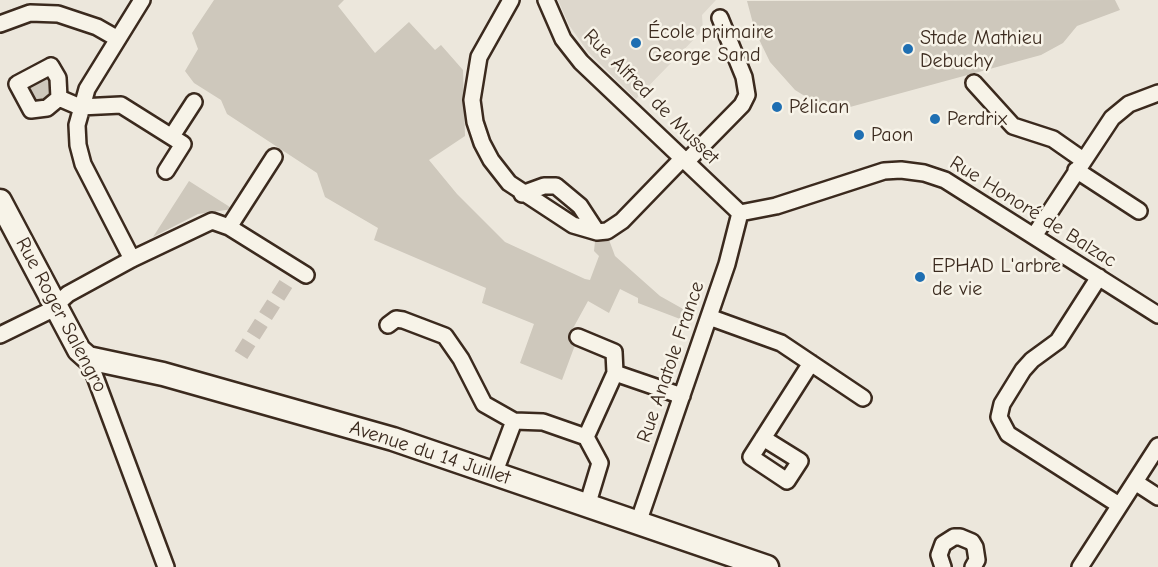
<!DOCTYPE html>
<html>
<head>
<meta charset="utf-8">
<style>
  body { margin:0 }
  canvas { display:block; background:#ece7dc }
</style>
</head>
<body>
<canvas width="1158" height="567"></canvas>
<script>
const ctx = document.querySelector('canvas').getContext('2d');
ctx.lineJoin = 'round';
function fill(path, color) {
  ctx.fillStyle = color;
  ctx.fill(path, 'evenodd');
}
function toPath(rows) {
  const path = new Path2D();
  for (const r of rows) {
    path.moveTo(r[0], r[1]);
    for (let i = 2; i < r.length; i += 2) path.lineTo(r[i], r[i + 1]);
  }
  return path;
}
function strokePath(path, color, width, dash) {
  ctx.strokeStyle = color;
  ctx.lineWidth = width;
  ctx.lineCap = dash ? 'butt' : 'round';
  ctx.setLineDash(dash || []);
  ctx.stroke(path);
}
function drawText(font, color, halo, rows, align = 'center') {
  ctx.font = font + ' "Comic Neue",sans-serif';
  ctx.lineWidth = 5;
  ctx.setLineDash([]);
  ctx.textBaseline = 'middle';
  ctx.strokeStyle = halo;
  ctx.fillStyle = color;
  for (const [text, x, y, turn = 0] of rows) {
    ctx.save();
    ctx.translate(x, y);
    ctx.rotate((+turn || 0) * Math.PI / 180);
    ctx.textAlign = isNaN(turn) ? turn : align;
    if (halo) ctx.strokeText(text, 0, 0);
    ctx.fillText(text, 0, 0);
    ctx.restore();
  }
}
fill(toPath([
  [558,0,716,0,702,15,703,30,636,99,588,52,569,25]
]), '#ddd7cc');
fill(toPath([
  [214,0,344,0,338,6,375,53,409,22,435,50,441,45,463,70,465,136,429,160,457,194,505,242,585,279,590,280,599,256,594,251,595,241,608,237,615,256,660,296,692,314,688,322,638,303,638,298,620,289,609,313,588,301,571,332,575,345,562,380,520,363,534,324,482,303,486,288,374,240,378,228,325,197,317,173,227,114,221,100,194,83,185,71,198,49,192,33],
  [1115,0,1120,10,1077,26,1063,43,1041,55,850,107,821,106,795,90,770,62,755,31,747,1],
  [50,73,53,84,50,96,40,102,31,101,25,87],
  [189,181,233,209,198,214,153,237]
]), '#cec8bc');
strokePath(toPath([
  [241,355,289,279]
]), '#c9c1b6', 15, [15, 8]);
const street = toPath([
  [511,0,479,57,472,100,475,122,482,143,491,160,509,183,573,225,597,232,607,231,622,221,682,159],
  [546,0,563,39,581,62,740,213],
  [0,24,30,13,58,14,97,27,118,39],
  [51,66,58,78,59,98,47,108,31,110,17,84,51,66],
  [974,83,1013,126,1053,139,1083,160],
  [59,98,80,107,121,105,183,144,166,171],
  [172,136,194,102],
  [686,162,742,105,747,95,744,77,720,18],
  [1076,170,1139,211],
  [522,194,544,186,556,186,580,206,597,232],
  [740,213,776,206,884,171,901,170,924,173,945,180,1158,315],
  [229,227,274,157],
  [1034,236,1112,118,1129,104,1158,93],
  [132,259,83,164,78,145,77,125,87,89,142,0],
  [1099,277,1058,341,1032,360,1023,370,1002,404,999,417,1008,434,1119,505],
  [709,317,781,343,863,398],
  [388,325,396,319,403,320,445,336,461,359,484,404,514,421],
  [0,335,49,311,68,294,132,259,212,221,229,227,306,275],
  [578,337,614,352,615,373],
  [88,358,166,567],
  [586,437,600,463,587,506],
  [763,438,800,461,787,481,751,457,811,363],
  [494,474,514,421,543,422,586,437,615,373,682,396],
  [1135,482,1158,497],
  [638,523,727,264,740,213],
  [943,567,939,555,943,544,954,537,960,537,972,542,975,547,977,560,973,567],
  [1080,567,1158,446]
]);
const secondary = toPath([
  [0,201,79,350,88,358,163,374,393,439,767,567]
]);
strokePath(street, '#3b2a1e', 20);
strokePath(secondary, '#3b2a1e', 27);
strokePath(street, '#f7f3e8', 15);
strokePath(secondary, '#f7f3e8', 22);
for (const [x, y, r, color] of [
  [636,43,6,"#1f6fb2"],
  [908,49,6,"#1f6fb2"],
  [777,107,6,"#1f6fb2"],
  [935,119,6,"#1f6fb2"],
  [859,135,6,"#1f6fb2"],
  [920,277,6,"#1f6fb2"]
]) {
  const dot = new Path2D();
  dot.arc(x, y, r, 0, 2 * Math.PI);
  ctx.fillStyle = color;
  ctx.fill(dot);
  strokePath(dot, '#f7f3e8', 2);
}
drawText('20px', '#3b2a1e', '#f7f3e8', [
  ["École primaire",648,32],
  ["George Sand",648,55],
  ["Stade Mathieu",920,38],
  ["Debuchy",920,61],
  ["Pélican",789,107],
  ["Perdrix",947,119],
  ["Paon",871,135],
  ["EPHAD L'arbre",932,266],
  ["de vie",932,289]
], 'left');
drawText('20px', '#3b2a1e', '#f7f3e8', [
  ["Rue Alfred de Musset",651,97,45],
  ["Rue Honoré de Balzac",1033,212,32],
  ["Rue Roger Salengro",61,315,62],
  ["Rue Anatole France",671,362,-71],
  ["Avenue du 14 Juillet",430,453,18]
]);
</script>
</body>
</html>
